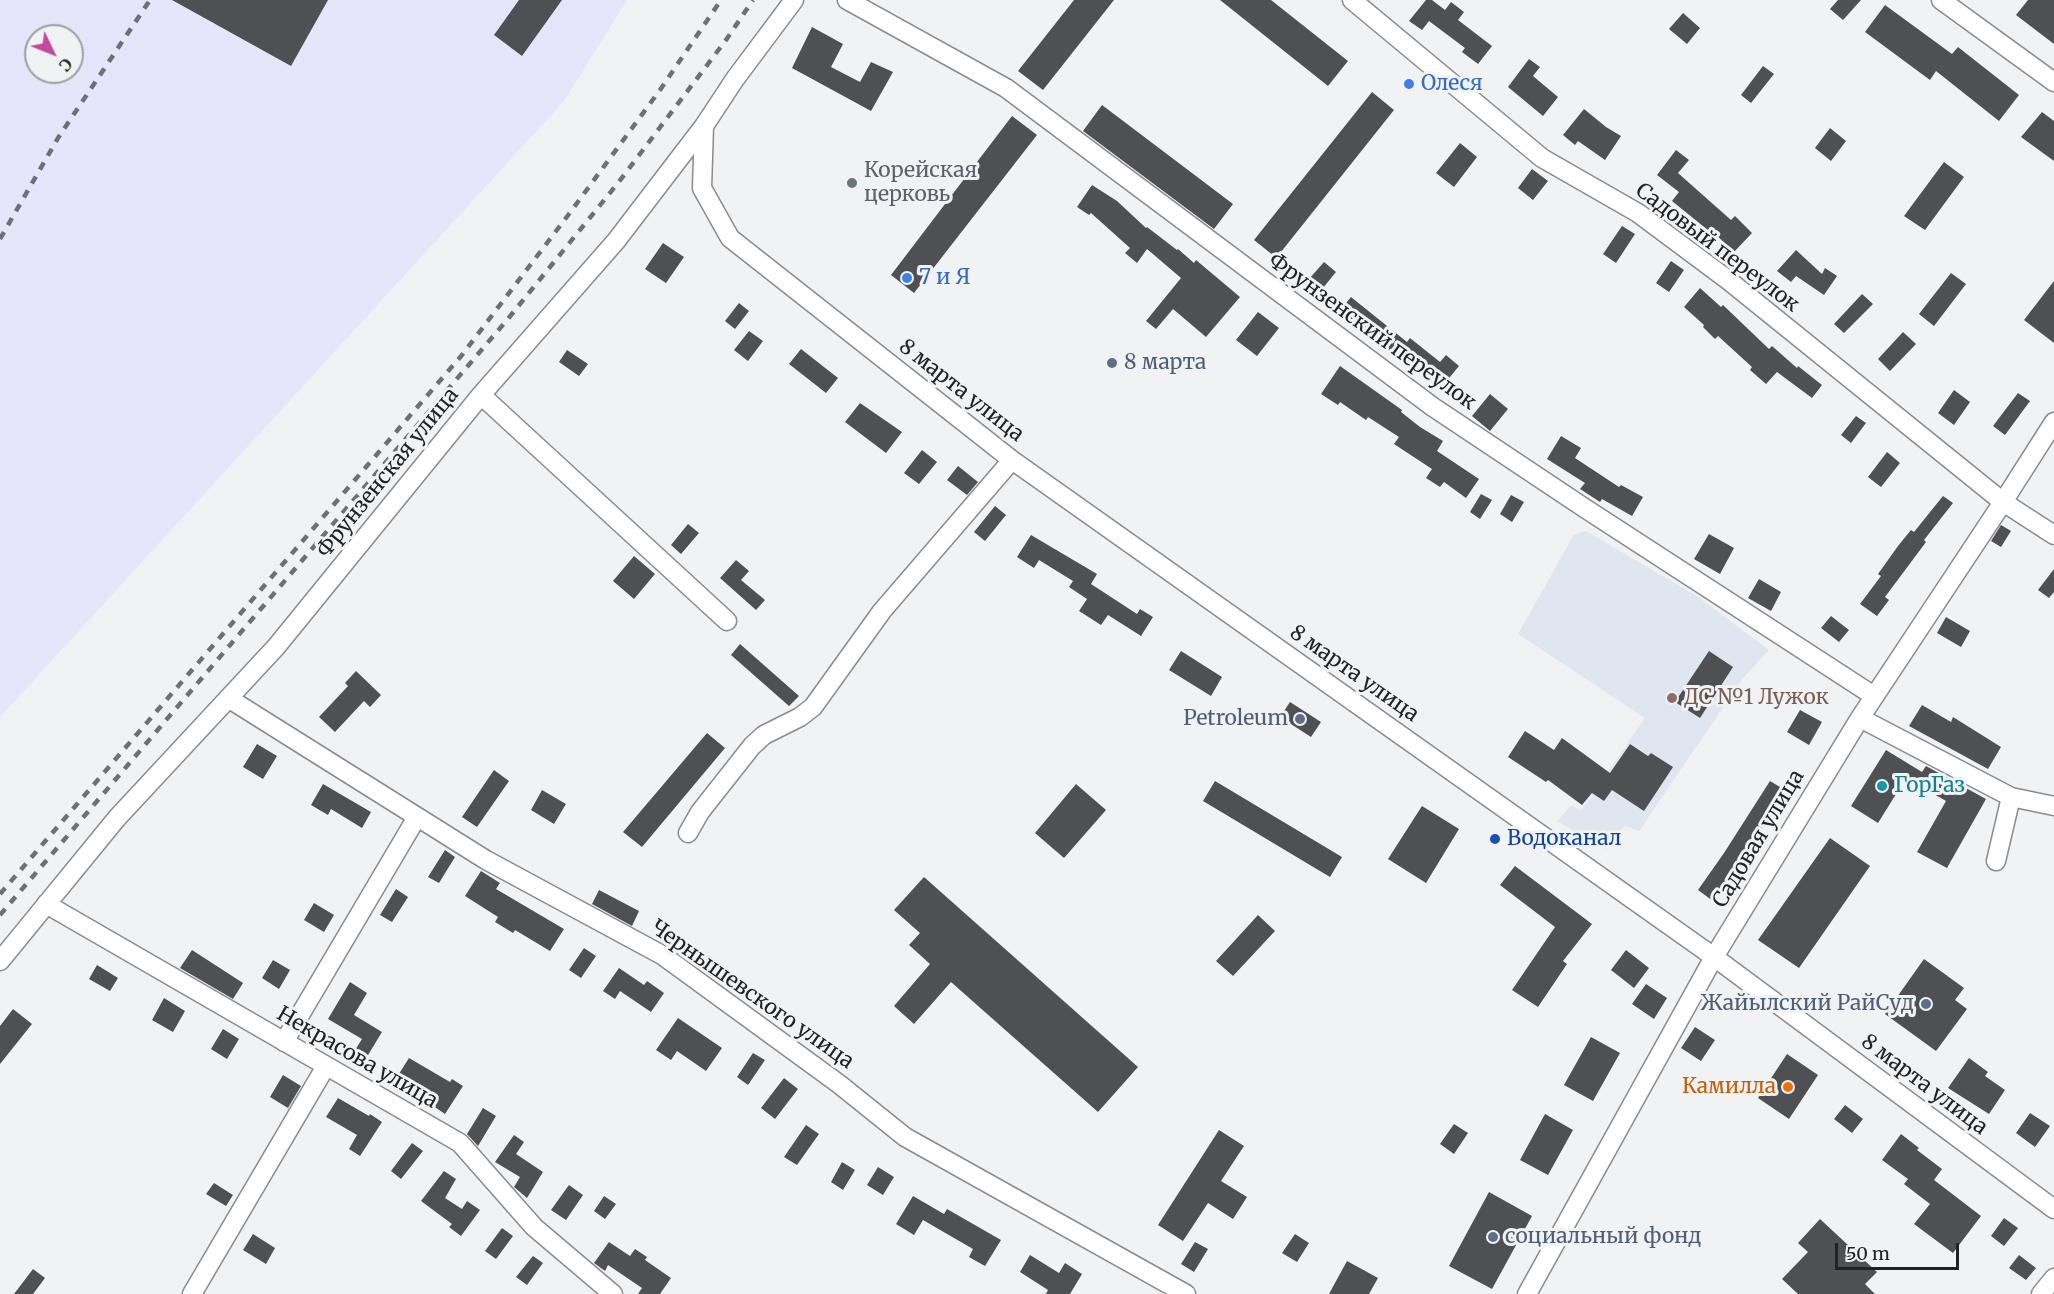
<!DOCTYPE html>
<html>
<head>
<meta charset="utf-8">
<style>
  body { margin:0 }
  #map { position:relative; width:2054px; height:1294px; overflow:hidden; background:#f0f2f4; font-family:Merriweather,serif }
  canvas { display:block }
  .north { position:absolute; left:24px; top:24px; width:60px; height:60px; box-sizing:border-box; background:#f0f2f4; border:2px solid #9e9fa0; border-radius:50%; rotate:133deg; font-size:16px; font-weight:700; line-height:24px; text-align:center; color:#222223 }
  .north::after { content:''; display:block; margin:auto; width:21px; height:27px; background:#c24a9e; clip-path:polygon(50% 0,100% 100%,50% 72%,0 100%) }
  .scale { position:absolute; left:1835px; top:1243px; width:124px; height:27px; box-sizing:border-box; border:3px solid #222223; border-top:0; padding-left:8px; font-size:18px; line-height:21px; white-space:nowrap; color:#222223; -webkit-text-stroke:4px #f0f2f4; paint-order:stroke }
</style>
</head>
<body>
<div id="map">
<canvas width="2054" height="1294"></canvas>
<div class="north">С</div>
<div class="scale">50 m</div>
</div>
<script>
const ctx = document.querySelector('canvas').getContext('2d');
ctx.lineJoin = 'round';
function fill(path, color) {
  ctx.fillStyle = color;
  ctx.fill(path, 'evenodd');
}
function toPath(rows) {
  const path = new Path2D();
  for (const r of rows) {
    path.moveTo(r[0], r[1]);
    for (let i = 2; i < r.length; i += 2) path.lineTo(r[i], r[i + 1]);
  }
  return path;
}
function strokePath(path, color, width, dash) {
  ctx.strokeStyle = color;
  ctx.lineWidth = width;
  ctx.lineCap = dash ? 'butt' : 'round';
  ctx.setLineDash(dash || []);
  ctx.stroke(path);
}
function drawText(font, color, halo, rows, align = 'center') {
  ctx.font = font + ' Merriweather,serif';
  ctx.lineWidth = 6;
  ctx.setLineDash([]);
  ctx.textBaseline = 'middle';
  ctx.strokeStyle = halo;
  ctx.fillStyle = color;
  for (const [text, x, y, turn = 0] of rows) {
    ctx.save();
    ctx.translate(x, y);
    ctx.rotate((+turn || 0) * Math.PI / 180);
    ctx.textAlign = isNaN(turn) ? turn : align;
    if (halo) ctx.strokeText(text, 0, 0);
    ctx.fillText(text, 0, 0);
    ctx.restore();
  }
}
fill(toPath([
  [1586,531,1698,597,1769,650,1743,678,1639,831,1625,826,1607,849,1557,821,1572,805,1581,811,1645,718,1518,634,1574,535]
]), '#dfe6ef');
fill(toPath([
  [0,0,627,0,564,101,0,717],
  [36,36,72,36,72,72,36,72]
]), '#e7e5fb');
fill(toPath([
  [172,0,328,0,291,66],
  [519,0,562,0,522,56,494,35],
  [1074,0,1114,0,1043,90,1018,71],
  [1220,0,1271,0,1348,61,1328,86],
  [1426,0,1432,0,1445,10,1451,2,1464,12,1458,20,1492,46,1478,64,1462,52,1465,48,1429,21,1422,30,1409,21],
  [1838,0,1861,0,1843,20,1830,9],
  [2028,0,2054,0,2054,44,2016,15],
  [1885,5,1952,54,1958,47,2019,95,1999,121,1936,71,1930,80,1865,32],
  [1683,13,1700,28,1687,44,1669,29],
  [812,27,843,44,831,67,860,82,871,62,893,72,871,111,792,68],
  [1529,59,1540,67,1533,76,1558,97,1543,116,1508,87],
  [1763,66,1774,74,1751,103,1741,95],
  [1372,92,1394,110,1277,257,1274,256,1254,240],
  [1102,105,1233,204,1214,229,1083,131],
  [1584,109,1606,127,1621,136,1605,160,1578,141,1575,145,1563,135],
  [2042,112,2054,121,2054,161,2021,137],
  [1012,116,1037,135,914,293,891,275],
  [1830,128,1846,141,1831,161,1815,148],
  [1460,143,1477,157,1454,187,1436,173],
  [1676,150,1689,160,1678,173,1731,220,1735,216,1752,233,1734,252,1710,229,1709,231,1672,201,1679,192,1657,175],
  [1944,162,1964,177,1925,230,1904,216],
  [1532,169,1548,181,1533,200,1518,188],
  [1092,185,1117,201,1146,228,1147,227,1177,250,1178,249,1194,263,1196,260,1240,297,1206,337,1173,309,1156,329,1146,321,1181,278,1147,249,1137,263,1125,253,1130,248,1091,213,1089,215,1077,207],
  [1622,226,1635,234,1616,263,1603,254],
  [663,243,684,257,666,283,645,269],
  [1796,250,1822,274,1825,268,1837,276,1824,295,1796,276,1791,282,1777,271],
  [1671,261,1684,270,1669,292,1656,283],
  [1324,262,1336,272,1314,299,1301,288],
  [1951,273,1966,284,1934,326,1919,314],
  [2054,281,2054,343,2024,320],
  [1700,288,1721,307,1723,305,1769,349,1772,346,1797,368,1798,366,1822,385,1812,398,1777,372,1766,384,1750,370,1752,367,1718,336,1715,339,1703,327,1704,325,1684,307],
  [1862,294,1873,304,1844,333,1834,324],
  [1351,297,1407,342,1410,338,1440,362,1446,355,1459,366,1441,388,1413,364,1410,368,1378,341,1375,344,1338,313],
  [739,303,749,311,735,329,725,321],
  [1258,312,1279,328,1257,356,1236,340],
  [749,331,763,341,748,361,734,350],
  [1903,332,1916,344,1890,371,1878,359],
  [801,349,838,378,826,393,789,364],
  [567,350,588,364,579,376,559,362],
  [1340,366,1402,410,1401,412,1420,427,1443,441,1437,451,1479,479,1466,498,1444,482,1440,487,1426,478,1432,469,1394,444,1399,437,1368,417,1366,420,1340,402,1338,405,1321,394],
  [1954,390,1970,402,1954,425,1938,413],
  [2018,393,2030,401,2005,435,1993,426],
  [1490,394,1508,409,1490,431,1472,416],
  [860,403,902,432,886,453,845,422],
  [1856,416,1866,423,1851,443,1841,435],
  [1561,436,1581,448,1575,458,1619,487,1621,485,1643,497,1632,516,1602,499,1600,502,1580,489,1585,483,1547,459],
  [922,450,937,462,919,484,904,473],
  [1887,452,1900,463,1881,487,1868,477],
  [958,466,978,482,967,495,947,480],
  [1481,494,1492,500,1480,519,1470,512],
  [1511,495,1524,502,1512,522,1500,514],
  [1943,496,1953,503,1924,540,1926,542,1885,597,1889,600,1877,616,1860,604,1881,576,1878,574,1898,546,1911,530,1914,532],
  [995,506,1006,515,985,541,974,532],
  [688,524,699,533,681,554,671,545],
  [2001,525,2011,531,2001,547,1991,541],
  [1709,534,1734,548,1720,574,1694,559],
  [1031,535,1097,574,1091,584,1137,614,1140,609,1153,617,1141,636,1108,615,1101,625,1079,611,1087,599,1069,587,1073,581,1039,560,1034,568,1017,557],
  [634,556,655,574,634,599,613,581],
  [736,560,749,571,741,580,765,600,756,610,720,578],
  [2054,569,2054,592,2049,598,2038,590],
  [1759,579,1781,592,1771,611,1748,598],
  [1831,616,1849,630,1839,642,1821,628],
  [1946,617,1970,631,1961,647,1937,633],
  [740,644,799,696,789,706,731,655],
  [1181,651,1222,677,1211,696,1169,670],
  [1709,651,1733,667,1700,718,1675,702],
  [356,671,381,695,370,707,364,701,335,732,319,717,348,686,345,683],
  [1290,702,1321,722,1311,737,1280,717],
  [1922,705,1951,722,1953,717,2001,747,1988,769,1909,726],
  [1800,710,1822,722,1809,745,1787,732],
  [1525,731,1554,750,1562,738,1610,773,1630,744,1648,756,1651,753,1673,767,1644,811,1612,790,1604,801,1592,793,1582,805,1548,780,1546,782,1508,757],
  [707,733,725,748,642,847,623,832],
  [257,744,277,756,263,779,243,767],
  [1886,750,1922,772,1926,766,1986,799,1947,868,1917,852,1946,801,1906,778,1878,823,1851,806],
  [494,770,509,781,477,827,462,817],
  [1215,781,1342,857,1330,877,1203,801],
  [1770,781,1785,790,1751,846,1713,901,1698,890,1724,853],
  [323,784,371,812,362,828,331,809,328,815,311,805],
  [1076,784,1106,810,1064,858,1035,833],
  [542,790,566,804,554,824,531,810],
  [1422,806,1459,829,1426,883,1388,859],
  [1830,838,1870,866,1799,968,1758,940],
  [445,850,455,857,439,883,428,877],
  [1515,866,1592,924,1563,961,1567,964,1538,1007,1512,990,1555,927,1500,885],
  [481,871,500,883,496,889,564,929,550,951,515,930,513,933,495,922,498,917,465,896],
  [924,877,1138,1067,1098,1112,951,982,914,1024,894,1006,930,964,909,945,920,933,894,910],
  [396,889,408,897,392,922,380,915],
  [599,890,639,911,632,926,592,904],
  [314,903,334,915,324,932,304,920],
  [1258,915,1275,931,1233,976,1216,961],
  [584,948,596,956,581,978,569,970],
  [192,950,243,983,233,999,180,968],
  [1626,950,1649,968,1634,988,1611,970],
  [1924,959,1964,988,1955,1000,1967,1009,1936,1051,1885,1014],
  [273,960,290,970,279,989,262,978],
  [97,965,118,978,110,991,89,979],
  [619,968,644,985,647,981,664,993,651,1012,620,991,615,999,603,991],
  [350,982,367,993,354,1015,382,1032,362,1065,350,1058,362,1039,328,1019],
  [1646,984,1667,998,1654,1019,1632,1004],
  [164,998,185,1011,173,1032,152,1020],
  [13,1009,32,1024,0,1064,0,1026],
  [678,1018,722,1048,706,1071,677,1051,671,1060,656,1050],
  [1695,1027,1715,1040,1701,1061,1681,1048],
  [223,1029,239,1039,227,1059,211,1049],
  [1591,1037,1620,1053,1593,1101,1564,1085],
  [753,1053,765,1060,748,1085,737,1077],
  [1787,1054,1818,1075,1789,1119,1758,1098],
  [409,1058,450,1082,452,1079,463,1086,445,1114,395,1080],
  [1969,1058,1988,1072,1985,1076,2005,1090,1989,1114,1948,1088],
  [283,1075,301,1086,288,1108,270,1097],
  [784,1078,798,1089,775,1119,761,1108],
  [338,1098,369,1116,370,1114,382,1122,360,1156,349,1149,357,1135,326,1117],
  [1845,1105,1863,1119,1852,1133,1834,1119],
  [483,1108,496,1116,478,1146,467,1134],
  [2030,1113,2050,1126,2035,1147,2016,1133],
  [1545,1114,1573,1130,1548,1175,1520,1160],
  [1454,1124,1468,1133,1454,1154,1440,1144],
  [806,1125,819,1134,797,1165,784,1157],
  [1219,1130,1244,1146,1221,1181,1247,1197,1233,1219,1208,1203,1183,1241,1158,1225],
  [1901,1134,1919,1148,1917,1150,1942,1169,1934,1180,1981,1216,1953,1253,1914,1224,1930,1204,1904,1184,1908,1179,1882,1160],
  [514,1135,524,1142,516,1154,543,1172,527,1198,514,1187,520,1177,495,1162],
  [412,1143,423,1151,401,1179,391,1171],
  [842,1162,855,1170,843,1190,831,1182],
  [878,1167,894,1177,883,1195,867,1185],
  [444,1171,456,1179,445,1198,462,1209,467,1201,480,1210,461,1236,449,1227,452,1224,421,1201],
  [214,1183,233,1195,226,1206,206,1194],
  [569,1185,583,1195,566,1220,551,1210],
  [1489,1192,1532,1216,1492,1289,1449,1266],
  [604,1196,616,1204,605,1219,594,1211],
  [913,1196,944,1214,947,1209,1001,1240,985,1266,969,1257,973,1249,923,1220,914,1235,896,1224],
  [2004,1218,2018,1228,2004,1246,1991,1236],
  [1820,1219,1877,1272,1865,1284,1875,1294,1798,1294,1782,1279,1808,1252,1798,1243],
  [502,1228,513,1236,496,1259,485,1251],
  [253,1234,275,1248,266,1264,243,1250],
  [1295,1234,1309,1243,1297,1262,1282,1253],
  [609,1242,630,1256,635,1249,647,1257,645,1260,671,1278,660,1294,638,1294,642,1288,608,1265,605,1271,594,1263],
  [1195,1242,1208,1249,1194,1272,1181,1264],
  [1030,1255,1059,1273,1065,1263,1082,1274,1070,1294,1046,1294,1048,1290,1020,1272],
  [2019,1255,2036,1268,2026,1280,2009,1268],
  [533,1256,543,1263,527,1285,516,1277],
  [1347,1261,1378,1278,1369,1294,1329,1294],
  [33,1269,45,1278,33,1294,14,1294]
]), '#4f5053');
const minor = toPath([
  [847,0,1006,88,1433,407,1583,507,1874,696],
  [1352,0,1542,158,1638,213,1728,280,2003,502,2054,535],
  [1941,0,2054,82],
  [704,126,702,188,730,238,1012,460,1714,957,2054,1209],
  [481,395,727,621],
  [228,698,486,860,662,955,839,1084,905,1137,1186,1294],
  [1860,718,2011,797,2054,806],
  [688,833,700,812,752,746,764,735,800,717,813,707,882,611,1012,460],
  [1996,861,2011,797],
  [46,904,460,1143,534,1227,613,1294],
  [0,961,117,818,276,647,481,395,616,241,704,126,735,79,794,0],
  [284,1042,417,817],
  [192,1294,326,1066],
  [1527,1294,1714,957,1860,718,2003,502,2054,422],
  [2041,1294,2054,1278]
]);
strokePath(minor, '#898b8d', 21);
strokePath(minor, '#fff', 18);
strokePath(toPath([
  [0,239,58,138,150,0],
  [0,894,462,355,569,214,660,90,721,0],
  [0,915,507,320,618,183,726,40,753,0]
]), '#6f7071', 4.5, [8, 8]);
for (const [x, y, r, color] of [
  [1409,84,6,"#3f7fe0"],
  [852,183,6,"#6b7280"],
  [907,278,6,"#3f7fe0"],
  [1112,363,6,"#5c6f8a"],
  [1672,698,6,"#8d6e63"],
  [1300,719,6,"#5c6f8a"],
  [1882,786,6,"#0f9aa8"],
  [1495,839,6,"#1a4fb4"],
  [1926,1004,6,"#5c6f8a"],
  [1788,1087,6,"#e8710a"],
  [1493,1237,6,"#5c6f8a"]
]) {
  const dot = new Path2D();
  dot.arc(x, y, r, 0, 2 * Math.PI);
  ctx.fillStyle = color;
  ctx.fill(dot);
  strokePath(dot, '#f0f2f4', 2);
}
drawText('21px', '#366cbe', '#f0f2f4', [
  ["Олеся",1421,84],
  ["7 и Я",919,278]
], 'left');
drawText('21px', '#5b616d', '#f0f2f4', [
  ["Корейская",864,171],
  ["церковь",864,195]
], 'left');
drawText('21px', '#222223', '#f0f2f4', [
  ["Садовый переулок",1717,248,37],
  ["Фрунзенский переулок",1372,332,36],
  ["8 марта улица",961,391,38],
  ["Фрунзенская улица",388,473,-51],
  ["8 марта улица",1354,674,35],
  ["Садовая улица",1759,839,-59],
  ["Чернышевского улица",752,995,35],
  ["Некрасова улица",357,1058,30],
  ["8 марта улица",1924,1085,37]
]);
drawText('21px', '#4e5e75', '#f0f2f4', [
  ["8 марта",1124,363],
  ["Petroleum",1288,719,"right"],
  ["Жайылский РайСуд",1914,1004,"right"],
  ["социальный фонд",1505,1237]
], 'left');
drawText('21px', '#785e54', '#f0f2f4', [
  ["ДС №1 Лужок",1684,698]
], 'left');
drawText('21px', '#0d838f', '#f0f2f4', [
  ["ГорГаз",1894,786]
], 'left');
drawText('21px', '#164399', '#f0f2f4', [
  ["Водоканал",1507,839]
], 'left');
drawText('21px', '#c56008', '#f0f2f4', [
  ["Камилла",1776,1087]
], 'right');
</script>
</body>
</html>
